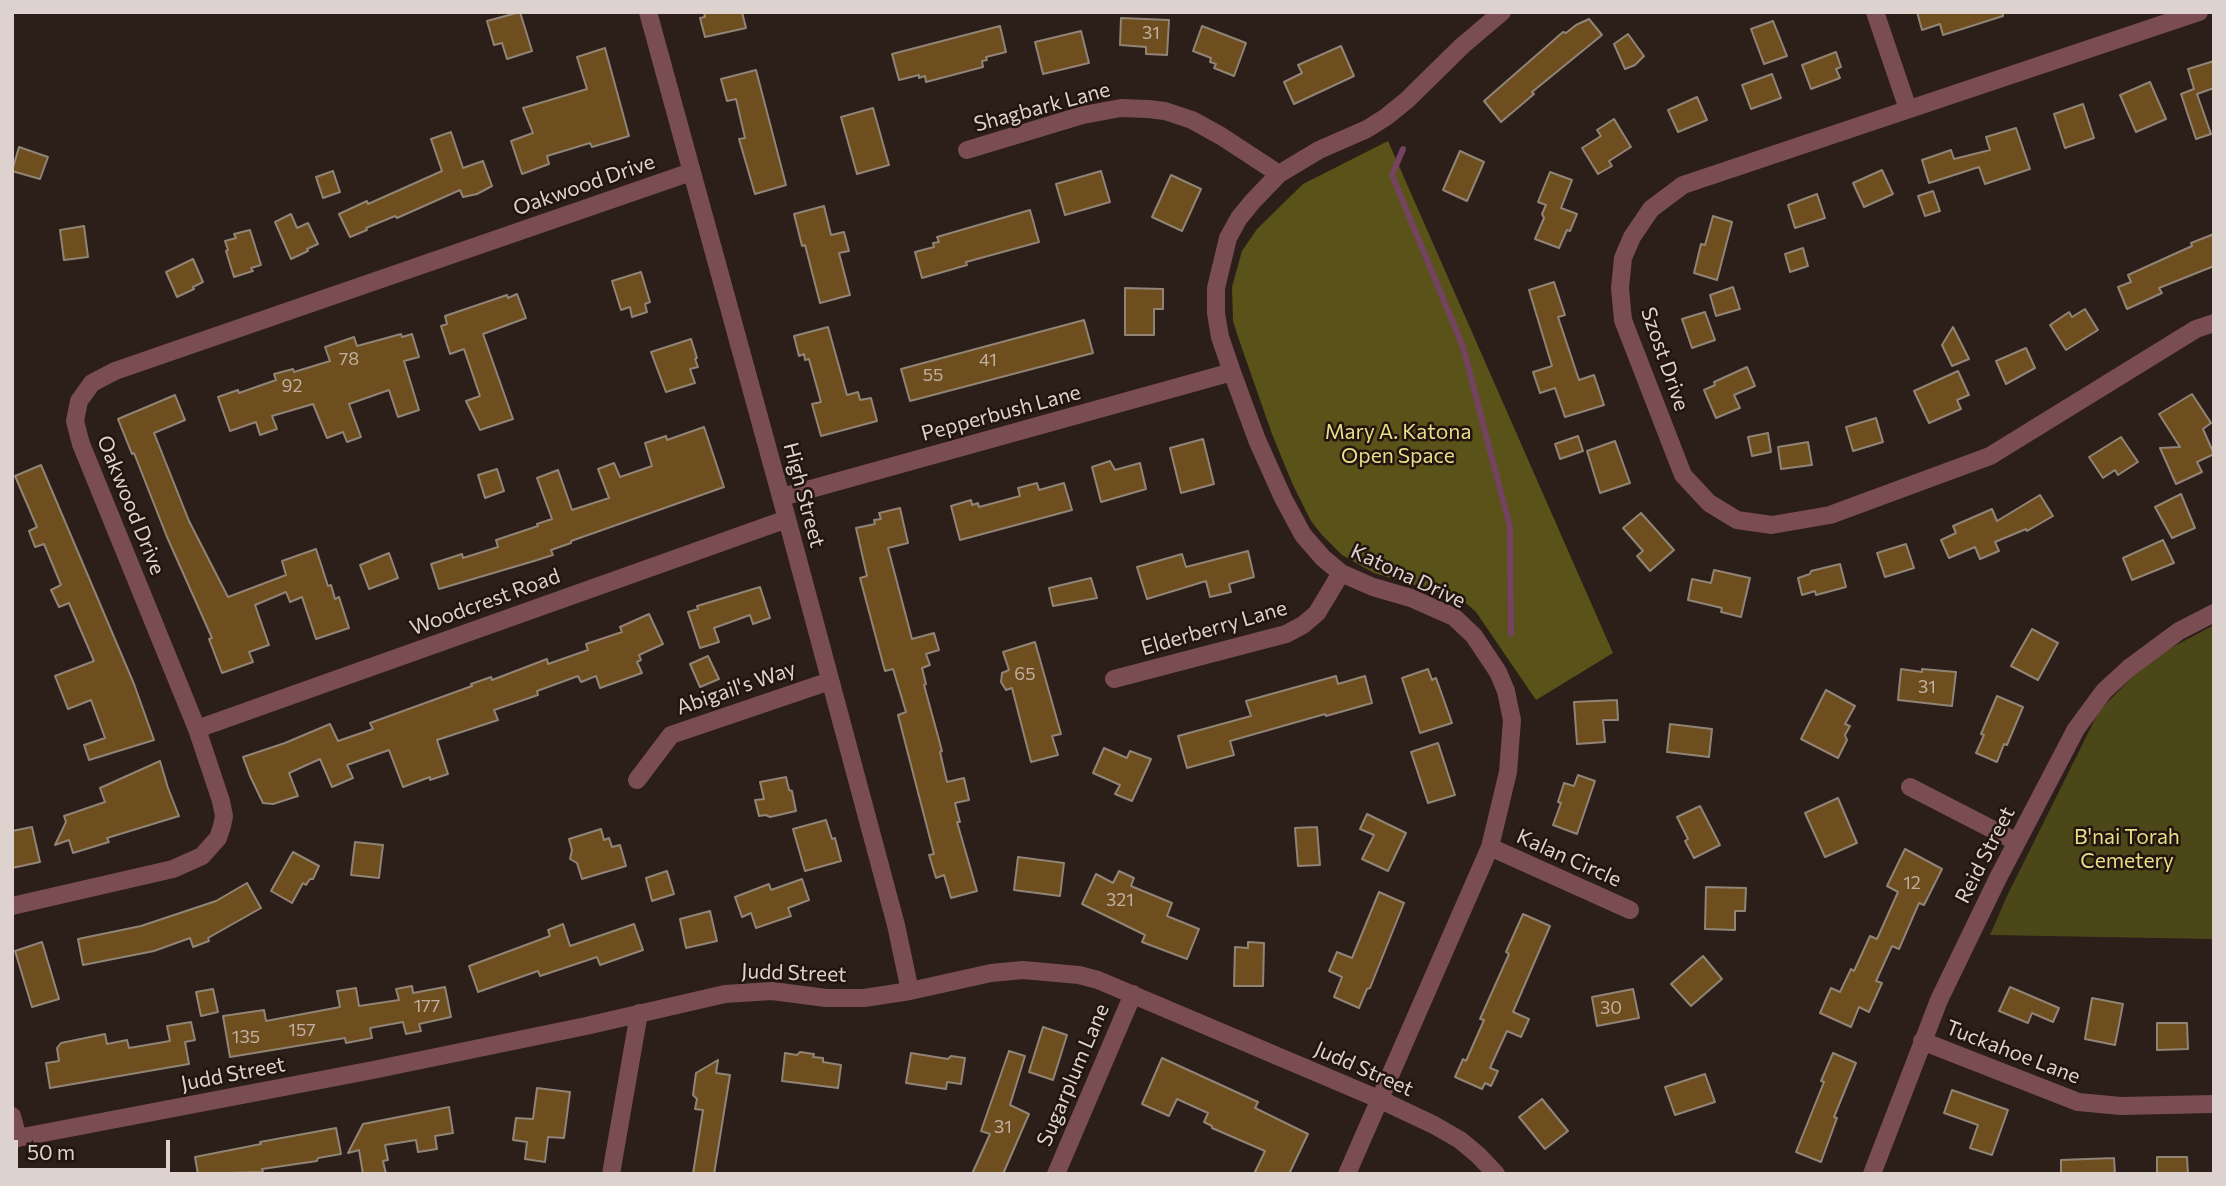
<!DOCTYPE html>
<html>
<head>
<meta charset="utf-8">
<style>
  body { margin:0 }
  #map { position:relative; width:2226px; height:1186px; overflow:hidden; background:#2c1e18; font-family:Commissioner,sans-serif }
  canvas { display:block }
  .frame { position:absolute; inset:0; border:14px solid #ddd2ce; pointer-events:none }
  .scale { position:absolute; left:14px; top:1140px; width:156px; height:32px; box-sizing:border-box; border:4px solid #ddd2ce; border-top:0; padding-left:9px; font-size:21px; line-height:24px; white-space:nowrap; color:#ddd2ce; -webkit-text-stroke:5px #22140f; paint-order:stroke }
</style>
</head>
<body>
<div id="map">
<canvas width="2226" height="1186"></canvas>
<div class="frame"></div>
<div class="scale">50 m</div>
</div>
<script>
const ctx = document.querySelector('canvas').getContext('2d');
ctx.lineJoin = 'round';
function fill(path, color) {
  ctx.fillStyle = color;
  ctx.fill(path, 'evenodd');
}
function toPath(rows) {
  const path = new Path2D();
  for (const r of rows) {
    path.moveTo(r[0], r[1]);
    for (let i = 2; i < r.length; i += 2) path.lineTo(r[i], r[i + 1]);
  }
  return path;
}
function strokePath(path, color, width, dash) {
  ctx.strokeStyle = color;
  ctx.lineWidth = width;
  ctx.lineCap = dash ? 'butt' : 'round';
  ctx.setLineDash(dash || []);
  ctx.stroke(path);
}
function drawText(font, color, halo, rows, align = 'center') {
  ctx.font = font + ' Commissioner,sans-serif';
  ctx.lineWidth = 5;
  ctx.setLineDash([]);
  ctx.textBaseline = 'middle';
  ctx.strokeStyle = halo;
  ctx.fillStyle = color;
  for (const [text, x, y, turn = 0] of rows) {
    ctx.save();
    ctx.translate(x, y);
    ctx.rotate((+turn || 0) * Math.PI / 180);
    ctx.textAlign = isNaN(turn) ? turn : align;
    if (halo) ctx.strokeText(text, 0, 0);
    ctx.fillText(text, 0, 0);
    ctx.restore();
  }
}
fill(toPath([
  [2214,625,2214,939,1990,935,2007,896,2099,711,2150,659]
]), '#4c4718');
fill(toPath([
  [1388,141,1613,653,1536,700,1476,612,1467,604,1451,596,1374,573,1342,555,1322,535,1311,521,1293,485,1272,434,1237,334,1233,321,1232,287,1242,251,1257,229,1303,184]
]), '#595319');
strokePath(toPath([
  [1403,149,1392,175,1463,347,1510,527,1511,634]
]), '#734360', 6);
const building = toPath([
  [520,12,532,51,507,59,502,43,494,45,487,21,520,12],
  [704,12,742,12,746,28,705,37,700,18,705,17,704,12],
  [1917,12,2003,12,2003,16,1943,35,1940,24,1922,30,1917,12],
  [1121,18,1169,20,1167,55,1146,54,1146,47,1120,45,1121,18],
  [1589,19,1602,35,1532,92,1534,94,1501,122,1484,101,1563,32,1566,33,1576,25,1589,19],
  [1773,21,1787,56,1764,64,1751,29,1773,21],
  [1000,26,1006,52,986,57,987,60,982,61,983,67,926,82,925,76,919,78,919,75,899,80,892,54,1000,26],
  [1202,26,1246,43,1234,76,1214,68,1216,64,1210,62,1211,58,1193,51,1202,26],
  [1081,31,1089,63,1043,74,1035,42,1081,31],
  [1628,34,1644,56,1635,65,1625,69,1614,44,1628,34],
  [1341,46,1354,76,1294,104,1284,82,1302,73,1298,65,1341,46],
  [605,48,629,136,592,147,590,143,547,156,549,164,522,174,511,141,533,133,523,108,587,89,577,57,605,48],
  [1836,52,1841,67,1836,69,1840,78,1811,89,1802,65,1836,52],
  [2214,61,2214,88,2197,94,2211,134,2196,139,2181,94,2194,89,2188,69,2214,61],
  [756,70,786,185,755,194,739,139,745,138,736,99,727,101,721,79,756,70],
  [1772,74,1781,98,1751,109,1742,85,1772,74],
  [2150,82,2166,119,2136,132,2120,95,2150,82],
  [1697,97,1707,120,1678,132,1668,110,1697,97],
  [2083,104,2094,138,2065,148,2054,114,2083,104],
  [873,108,889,165,857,174,841,117,873,108],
  [1614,119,1631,147,1609,161,1612,166,1598,174,1582,148,1601,136,1597,130,1614,119],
  [2016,128,2030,169,1985,184,1979,167,1929,183,1922,160,1951,150,1954,159,1990,150,1986,137,2016,128],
  [451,132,463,168,483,161,492,186,477,194,463,197,460,190,397,218,395,216,366,228,367,230,350,237,339,214,367,201,368,204,442,171,431,139,451,132],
  [19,147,48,157,40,179,12,171,19,147],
  [1460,151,1484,162,1467,201,1443,190,1460,151],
  [1882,170,1893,194,1864,207,1853,183,1882,170],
  [333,171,340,192,323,198,316,177,333,171],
  [1101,171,1110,202,1065,215,1056,184,1101,171],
  [1550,172,1572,180,1561,208,1577,214,1570,231,1567,230,1559,248,1535,239,1544,218,1542,214,1546,205,1538,202,1550,172],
  [1171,175,1201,189,1182,231,1152,217,1171,175],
  [1933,191,1940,211,1925,216,1918,196,1933,191],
  [1817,194,1825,218,1795,228,1788,205,1817,194],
  [824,206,831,235,844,232,849,251,839,253,850,295,820,303,805,245,802,246,794,214,824,206],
  [1030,210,1039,242,966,262,967,265,922,278,915,252,934,247,933,243,939,242,937,237,1030,210],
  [291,214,297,228,308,223,318,244,307,249,308,251,291,259,275,222,291,214],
  [1713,216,1732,222,1717,280,1694,273,1701,244,1705,245,1713,216],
  [84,226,88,257,64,260,60,230,84,226],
  [250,230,261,265,251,268,253,271,234,277,226,251,228,250,225,241,236,238,234,234,250,230],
  [2214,234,2214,266,2159,288,2162,293,2127,309,2118,287,2131,282,2128,275,2192,246,2191,243,2214,234],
  [1803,248,1808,266,1790,272,1785,254,1803,248],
  [193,259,203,282,193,287,194,289,177,297,166,272,193,259],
  [641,272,650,302,645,304,647,312,632,317,630,307,621,310,612,281,641,272],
  [1554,282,1565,315,1558,317,1579,380,1594,375,1604,405,1565,417,1555,388,1540,393,1533,372,1552,366,1529,290,1554,282],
  [1733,287,1740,309,1716,316,1710,295,1733,287],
  [1125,288,1163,289,1163,309,1154,309,1154,335,1125,335,1125,288],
  [517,294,526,318,483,334,513,419,480,430,466,401,480,396,464,349,450,354,441,326,447,324,445,316,507,295,508,298,517,294],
  [2085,309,2098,330,2066,350,2050,325,2069,312,2072,317,2085,309],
  [1705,312,1715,340,1692,348,1682,319,1705,312],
  [1084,320,1093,353,910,401,901,369,1084,320],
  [828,327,847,395,858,392,860,400,871,398,877,421,821,436,812,404,821,402,809,359,805,360,804,354,799,356,794,336,828,327],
  [1953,327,1969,359,1952,366,1942,345,1953,327],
  [401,334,402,337,412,334,419,357,404,361,419,410,398,417,389,390,349,404,361,437,347,442,343,432,327,438,313,404,272,416,277,429,260,435,256,422,230,431,218,397,238,390,239,393,276,380,274,374,293,369,294,372,330,361,325,347,354,337,357,346,401,334],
  [691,339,697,358,695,359,698,367,690,369,695,383,666,392,651,352,691,339],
  [2026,348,2035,368,2006,384,1996,361,2026,348],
  [1747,367,1755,386,1734,395,1740,408,1716,418,1704,390,1715,385,1714,382,1747,367],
  [1958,371,1969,395,1957,400,1961,409,1929,423,1914,391,1958,371],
  [2192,394,2211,423,2203,429,2214,454,2197,462,2202,472,2176,484,2160,448,2180,447,2159,414,2192,394],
  [175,395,185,420,154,433,189,521,228,597,286,575,282,561,316,549,328,586,331,585,335,599,339,597,349,628,316,639,302,597,290,602,286,592,255,605,269,645,249,652,253,662,222,673,209,639,212,638,167,537,134,453,132,454,118,419,175,395],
  [1876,418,1883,442,1853,451,1846,427,1876,418],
  [704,427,724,487,571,541,571,543,551,550,553,555,534,561,439,589,431,564,462,554,463,558,498,547,496,540,538,526,537,524,552,519,537,478,558,470,572,510,609,498,598,469,614,463,620,477,652,466,645,443,666,436,667,440,704,427],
  [1768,433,1771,452,1752,456,1748,437,1768,433],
  [1578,436,1583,451,1560,459,1555,444,1578,436],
  [2121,437,2138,462,2118,475,2115,470,2103,478,2089,457,2121,437],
  [1203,439,1214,484,1181,493,1170,448,1203,439],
  [1615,441,1630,483,1600,493,1587,451,1615,441],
  [1808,442,1812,465,1781,469,1778,447,1808,442],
  [1110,461,1115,470,1140,463,1146,489,1101,502,1092,467,1110,461],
  [41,465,134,684,154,740,89,760,84,745,105,738,91,700,68,709,55,676,94,661,69,603,59,607,51,590,61,585,44,544,35,547,29,531,37,527,15,476,41,465],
  [497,469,504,491,485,498,478,475,497,469],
  [1037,483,1039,490,1064,483,1072,510,960,540,951,506,971,500,972,505,978,503,979,507,1020,496,1018,488,1037,483],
  [2181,494,2195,528,2172,538,2155,507,2181,494],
  [2040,495,2053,516,2027,531,2026,529,1995,542,1999,551,1980,559,1975,547,1949,558,1941,540,1956,533,1953,526,1992,509,1997,521,2040,495],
  [900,508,908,543,888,548,912,639,934,633,939,650,926,654,930,665,922,668,926,684,924,685,942,751,940,752,947,782,964,778,969,800,955,803,960,822,957,822,977,891,951,898,944,875,936,878,929,855,934,854,898,715,906,712,893,669,885,671,860,578,867,576,856,528,875,524,874,520,881,519,879,513,900,508],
  [1641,513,1674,550,1650,571,1637,556,1643,551,1623,528,1641,513],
  [2163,540,2174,563,2132,580,2123,558,2163,540],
  [1906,544,1914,568,1885,577,1877,553,1906,544],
  [1248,551,1254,577,1229,584,1231,592,1210,597,1206,581,1147,599,1137,567,1182,554,1186,567,1248,551],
  [389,553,398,578,369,589,360,565,389,553],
  [1840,564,1846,587,1816,595,1815,591,1802,595,1798,578,1810,574,1811,571,1840,564],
  [1714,570,1750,578,1741,617,1721,612,1722,608,1688,600,1692,579,1711,583,1714,570],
  [1091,578,1097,598,1053,606,1049,588,1091,578],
  [760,587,770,618,753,624,750,615,714,628,719,642,700,648,688,612,698,609,697,606,760,587],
  [649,614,663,644,639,655,641,660,637,662,642,673,600,688,596,676,581,682,578,676,537,691,538,695,494,710,498,720,437,740,448,774,430,780,430,777,403,787,389,750,347,765,353,778,332,787,320,759,289,773,298,796,273,804,263,803,250,776,243,757,285,743,330,724,338,741,373,729,370,723,472,686,471,684,491,677,492,680,547,659,548,664,588,650,586,644,622,632,620,627,649,614],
  [2032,629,2058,643,2038,680,2011,666,2032,629],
  [1035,642,1061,734,1052,736,1058,755,1031,762,1012,688,1006,690,1001,682,1002,673,1009,670,1003,652,1035,642],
  [708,656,719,679,700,687,690,664,708,656],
  [1428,669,1432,680,1436,678,1452,723,1420,733,1402,678,1428,669],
  [1901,669,1922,672,1922,669,1956,672,1952,706,1898,700,1901,669],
  [1336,676,1338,684,1365,676,1372,703,1326,716,1325,714,1230,741,1234,755,1187,768,1178,736,1251,716,1246,701,1336,676],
  [1826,690,1855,706,1845,724,1850,726,1845,735,1847,740,1838,758,1801,739,1826,690],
  [1997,696,2023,707,2007,745,2004,744,1997,762,1976,753,1984,735,1981,734,1997,696],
  [1617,700,1618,720,1603,720,1605,742,1577,744,1574,702,1617,700],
  [1670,724,1712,729,1709,757,1667,752,1670,724],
  [1438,743,1455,795,1428,803,1411,752,1438,743],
  [1104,748,1127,758,1130,751,1151,759,1132,801,1115,794,1120,785,1093,773,1104,748],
  [160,761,168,788,179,816,107,838,109,842,73,853,69,840,55,845,66,822,64,816,105,802,100,788,160,761],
  [1578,775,1595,781,1577,834,1553,825,1561,803,1558,802,1564,783,1574,786,1578,775],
  [786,777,789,790,792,791,796,811,770,817,766,815,759,816,755,800,764,799,760,782,786,777],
  [1838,798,1857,843,1825,857,1805,813,1838,798],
  [1700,806,1720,845,1694,858,1685,841,1688,839,1677,817,1700,806],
  [1367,814,1406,833,1388,871,1362,859,1374,835,1360,829,1367,814],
  [826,820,832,839,835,838,841,861,805,871,793,829,826,820],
  [32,827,40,862,12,868,12,831,32,827],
  [1317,827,1320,865,1298,866,1295,828,1317,827],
  [601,829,604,840,609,838,612,847,620,845,626,866,582,879,577,863,570,859,572,850,569,839,601,829],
  [355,842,383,845,379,878,351,875,355,842],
  [1905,849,1942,869,1924,905,1919,903,1899,949,1892,946,1876,981,1882,983,1869,1012,1859,1007,1851,1027,1820,1013,1831,988,1840,992,1851,969,1854,971,1870,936,1877,939,1898,892,1887,886,1905,849],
  [293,852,319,866,313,879,310,879,306,885,303,883,292,903,271,891,293,852],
  [1018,857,1064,863,1060,896,1014,890,1018,857],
  [667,871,674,894,652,901,646,878,667,871],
  [1119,871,1134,878,1131,886,1172,903,1167,916,1199,929,1187,959,1142,942,1145,935,1082,904,1096,874,1113,883,1119,871],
  [802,879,809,900,788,908,791,916,756,928,751,913,742,917,735,897,769,884,771,890,802,879],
  [247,883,261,908,208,938,209,941,193,947,190,938,154,951,83,965,78,939,141,926,216,901,247,883],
  [1706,887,1746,888,1745,911,1735,911,1735,930,1705,929,1706,887],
  [1379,892,1404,903,1370,988,1367,989,1359,1008,1334,997,1342,977,1329,971,1337,952,1352,958,1379,892],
  [710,911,717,941,686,948,680,919,710,911],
  [1523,914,1550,926,1513,1012,1529,1019,1521,1037,1507,1031,1490,1068,1498,1071,1491,1086,1485,1083,1482,1089,1455,1077,1463,1059,1466,1061,1484,1020,1480,1019,1509,954,1506,952,1523,914],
  [563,924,570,946,634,924,643,950,600,965,597,957,540,976,538,971,478,992,469,966,550,936,548,930,563,924],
  [42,942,59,999,32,1007,15,951,42,942],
  [1248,942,1264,943,1263,986,1234,986,1235,947,1248,948,1248,942],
  [1703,956,1722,979,1691,1006,1671,984,1703,956],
  [412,986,413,993,445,987,451,1017,419,1024,421,1031,406,1034,403,1022,370,1028,372,1038,346,1043,345,1038,230,1057,223,1016,264,1010,266,1021,340,1007,337,991,356,988,359,1006,399,1000,396,989,412,986],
  [2010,987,2059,1008,2053,1022,2032,1013,2028,1023,1999,1011,2010,987],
  [213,989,218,1012,201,1016,196,992,213,989],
  [1633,989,1639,1018,1597,1026,1592,997,1633,989],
  [2092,998,2123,1004,2115,1045,2085,1039,2092,998],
  [191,1022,195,1040,185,1042,189,1064,50,1088,46,1063,59,1061,57,1048,61,1043,105,1034,107,1044,127,1040,129,1048,170,1041,167,1026,191,1022],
  [2157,1023,2187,1023,2188,1049,2157,1050,2157,1023],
  [1043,1027,1067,1035,1053,1080,1029,1072,1043,1027],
  [1009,1051,1025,1056,1010,1105,1029,1114,1003,1174,972,1174,990,1134,981,1131,1009,1051],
  [800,1052,814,1054,813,1057,823,1058,823,1062,841,1065,838,1088,782,1081,785,1053,797,1055,800,1052],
  [911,1053,948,1059,951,1056,965,1058,961,1084,947,1082,946,1089,906,1083,911,1053],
  [1833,1053,1856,1063,1834,1117,1837,1118,1821,1162,1796,1152,1824,1082,1821,1081,1833,1053],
  [1162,1058,1258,1102,1255,1108,1308,1134,1289,1174,1254,1174,1265,1151,1212,1128,1212,1126,1204,1122,1208,1113,1177,1099,1169,1116,1142,1104,1162,1058],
  [718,1060,716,1073,730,1075,714,1174,693,1174,703,1110,695,1109,697,1099,693,1095,696,1073,718,1060],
  [1705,1074,1715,1102,1675,1115,1665,1087,1705,1074],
  [537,1088,570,1092,564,1138,548,1137,545,1162,525,1159,527,1142,513,1140,516,1118,533,1119,537,1088],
  [1952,1090,2008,1110,1992,1155,1970,1148,1978,1125,1944,1113,1952,1090],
  [1542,1099,1568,1131,1545,1149,1519,1117,1542,1099],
  [449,1107,453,1133,435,1136,437,1149,418,1152,416,1140,385,1145,388,1160,383,1161,386,1174,363,1174,359,1150,348,1153,363,1124,449,1107],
  [336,1128,341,1154,318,1158,317,1161,262,1169,263,1172,198,1174,195,1157,261,1144,260,1142,336,1128],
  [2157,1157,2187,1157,2188,1174,2157,1174,2157,1157],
  [2114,1158,2115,1174,2061,1174,2061,1160,2114,1158]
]);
fill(building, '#6e4d1e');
strokePath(building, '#908476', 2);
strokePath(toPath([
  [648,12,787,519,896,925,910,991],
  [1875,12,1908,109],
  [2199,12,1683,185,1651,209,1632,237,1623,258,1620,288,1623,320,1683,475,1709,503,1737,520,1772,525,1830,515,1990,456,2196,329,2214,323],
  [967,150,1083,115,1121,108,1148,109,1165,111,1192,120,1221,136,1279,174],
  [782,497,1232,372],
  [1114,679,1286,634,1303,625,1317,613,1341,573],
  [197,729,787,519],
  [637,780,671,735,830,681],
  [1910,787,2017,842],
  [1490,847,1630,910],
  [12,906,173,869,202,856,218,838,222,826,224,816,221,801,197,729,81,444,75,421,79,401,92,383,115,371,691,172],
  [1922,1041,2078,1102,2121,1106,2214,1104],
  [12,1116,18,1138],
  [12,1139,373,1070,586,1026,725,994,772,991,826,998,864,998,910,991,991,973,1023,970,1079,975,1098,980,1381,1100,1434,1125,1460,1140,1478,1155,1496,1174],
  [611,1174,639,1013],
  [1056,1174,1133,994],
  [1347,1174,1490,847,1508,772,1512,720,1506,691,1498,672,1474,636,1454,617,1411,598,1373,587,1341,573,1323,558,1303,535,1283,498,1257,440,1232,372,1220,337,1216,313,1216,288,1228,238,1239,218,1253,201,1279,174,1319,150,1367,129,1386,117,1407,100,1462,46,1502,12],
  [1872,1174,1939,1000,1998,878,2076,729,2104,691,2129,668,2179,631,2214,613]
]), '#7a4d52', 18);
drawText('18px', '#c1b1a2', null, [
  ["31",1151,33],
  ["78",349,359],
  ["41",988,360],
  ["55",933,375],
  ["92",292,386],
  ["65",1025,674],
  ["31",1927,687],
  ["12",1912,883],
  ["321",1120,900],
  ["177",427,1006],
  ["30",1611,1008],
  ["157",302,1030],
  ["135",246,1037],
  ["31",1003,1127]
]);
drawText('21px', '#ddd2ce', '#22140f', [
  ["Shagbark Lane",1042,107,-15],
  ["Oakwood Drive",584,185,-19],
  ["Szost Drive",1665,359,71],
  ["Pepperbush Lane",1001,413,-15],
  ["High Street",804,495,75],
  ["Oakwood Drive",131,505,68],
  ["Katona Drive",1408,576,25],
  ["Woodcrest Road",485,602,-20],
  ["Elderberry Lane",1214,628,-16],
  ["Abigail's Way",736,688,-19],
  ["Reid Street",1985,855,-63],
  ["Kalan Circle",1569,858,24],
  ["Judd Street",794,973,2],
  ["Tuckahoe Lane",2013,1052,21],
  ["Judd Street",1364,1069,24],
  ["Judd Street",233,1074,-11],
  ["Sugarplum Lane",1073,1075,-67]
]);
drawText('21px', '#e7de88', '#22140f', [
  ["Mary A. Katona",1398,432],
  ["Open Space",1398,456],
  ["B'nai Torah",2127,837],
  ["Cemetery",2127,861]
]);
</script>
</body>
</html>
